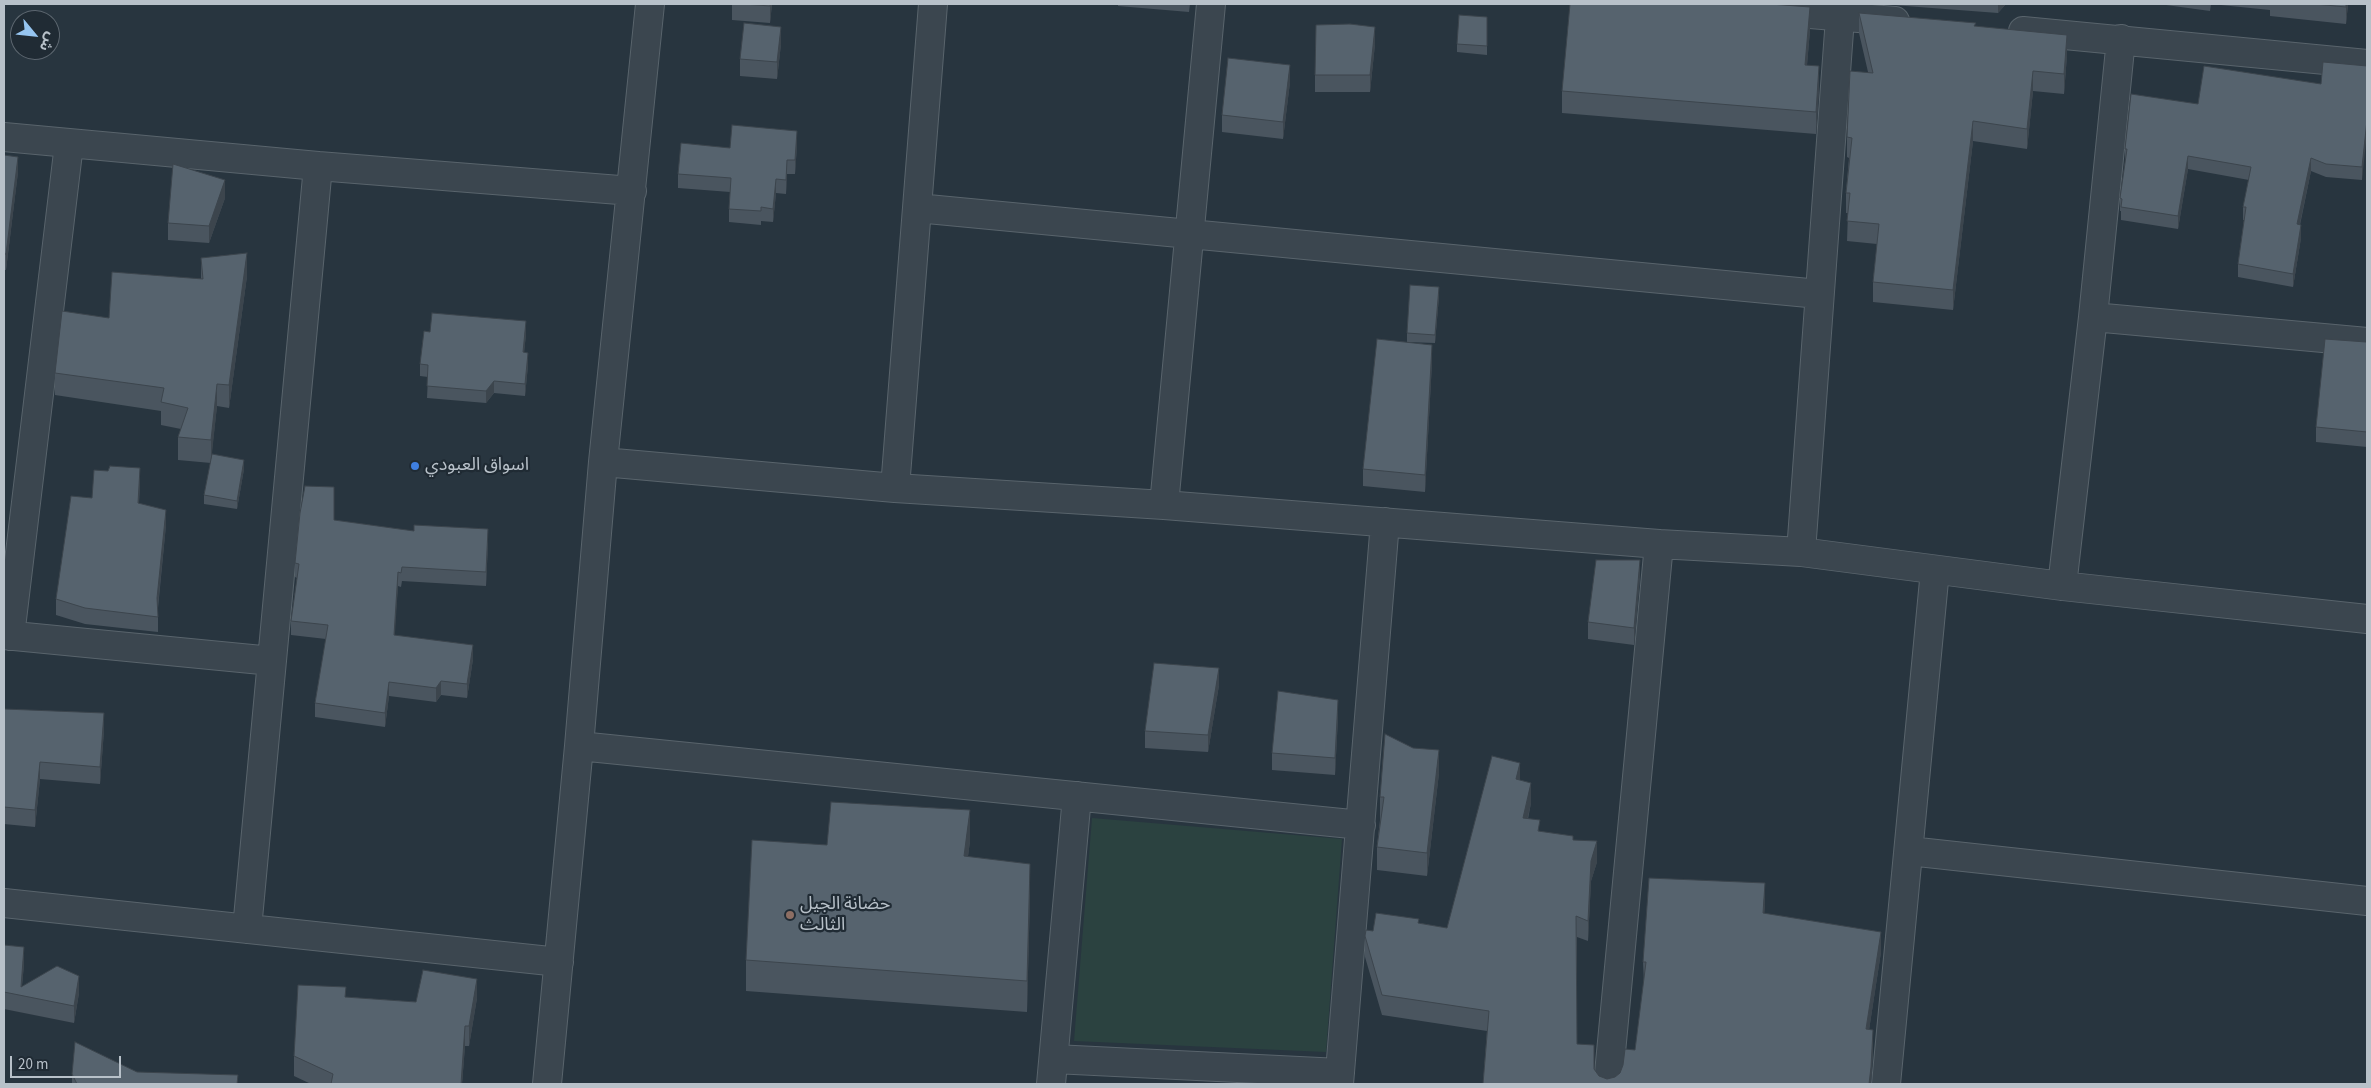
<!DOCTYPE html>
<html>
<head>
<meta charset="utf-8">
<style>
  body { margin:0 }
  #map { position:relative; width:2371px; height:1088px; overflow:hidden; background:#28353f; font-family:"Source Sans 3","Noto Sans Arabic",sans-serif }
  canvas { display:block }
  .frame { position:absolute; inset:0; border:5px solid #b8c1c9; pointer-events:none }
  .north { position:absolute; left:10px; top:10px; width:50px; height:50px; box-sizing:border-box; background:#202b34; border:1px solid #5d6770; border-radius:50%; rotate:118deg; font-size:14px; font-weight:700; line-height:20px; text-align:center; color:#b8c1c9 }
  .north::after { content:''; display:block; margin:auto; width:18px; height:22px; background:#96c5f0; clip-path:polygon(50% 0,100% 100%,50% 72%,0 100%) }
  .scale { position:absolute; left:10px; top:1056px; width:111px; height:22px; box-sizing:border-box; border:2px solid #b8c1c9; border-top:0; padding-left:6px; font-size:15px; line-height:18px; white-space:nowrap; color:#b8c1c9; -webkit-text-stroke:4px #202b34; paint-order:stroke }
</style>
</head>
<body>
<div id="map">
<canvas width="2371" height="1088"></canvas>
<div class="frame"></div>
<div class="north">ش</div>
<div class="scale">20 m</div>
</div>
<script>
const ctx = document.querySelector('canvas').getContext('2d');
ctx.lineJoin = 'round';
function fill(path, color) {
  ctx.fillStyle = color;
  ctx.fill(path, 'evenodd');
}
function toPath(rows) {
  const path = new Path2D();
  for (const r of rows) {
    path.moveTo(r[0], r[1]);
    for (let i = 2; i < r.length; i += 2) path.lineTo(r[i], r[i + 1]);
  }
  return path;
}
function strokePath(path, color, width, dash) {
  ctx.strokeStyle = color;
  ctx.lineWidth = width;
  ctx.lineCap = dash ? 'butt' : 'round';
  ctx.setLineDash(dash || []);
  ctx.stroke(path);
}
function drawText(font, color, halo, rows, align = 'center') {
  ctx.font = font + ' "Source Sans 3","Noto Sans Arabic",sans-serif';
  ctx.lineWidth = 4.5;
  ctx.setLineDash([]);
  ctx.textBaseline = 'middle';
  ctx.strokeStyle = halo;
  ctx.fillStyle = color;
  for (const [text, x, y, turn = 0] of rows) {
    ctx.save();
    ctx.translate(x, y);
    ctx.rotate((+turn || 0) * Math.PI / 180);
    ctx.textAlign = isNaN(turn) ? turn : align;
    if (halo) ctx.strokeText(text, 0, 0);
    ctx.fillText(text, 0, 0);
    ctx.restore();
  }
}
fill(toPath([
  [1092,818,1342,839,1326,1052,1074,1041]
]), '#2b4240');
const minor = toPath([
  [1774,11,1895,21],
  [2023,31,2367,64],
  [4,137,318,166,632,191],
  [917,208,1819,294],
  [2093,317,2367,342],
  [603,462,895,488,1164,505,1659,544,1801,552,2062,586,2367,619],
  [895,488,933,4],
  [1164,505,1211,4],
  [1801,552,1841,4],
  [2062,586,2093,317,2121,39],
  [4,635,272,661],
  [10,636,69,144],
  [579,746,1361,825],
  [1909,851,2367,901],
  [4,903,559,962],
  [247,929,318,166],
  [1054,1059,1340,1073],
  [547,1084,579,746,603,462,650,4],
  [1051,1084,1077,796],
  [1339,1084,1385,522],
  [1608,1084,1659,544],
  [1886,1084,1935,570]
]);
strokePath(minor, '#59646c', 30);
strokePath(minor, '#3b464f', 28);
fill(toPath([
  [732,4,772,4,770,23,732,20],
  [1118,4,1190,4,1189,12,1118,6],
  [1879,4,2006,4,1998,13],
  [2166,4,2348,4,2346,24,2270,16,2270,10,2211,4,2210,11,2166,5],
  [1859,13,1976,26,2067,55,2064,94,2033,91,2027,149,1973,141,1953,310,1873,302,1873,282,1877,244,1847,241,1848,213,1846,213,1846,193,1849,158,1847,157,1847,137,1868,72,1859,33],
  [1487,17,1487,55,1457,52,1457,44],
  [1810,30,1807,65,1819,89,1816,134,1562,113,1562,91],
  [781,44,777,79,740,76,740,59],
  [1375,44,1370,92,1315,92,1315,75],
  [2365,66,2362,180,2326,177,2311,171,2300,225,2301,238,2293,287,2238,277,2238,264,2244,220,2243,220,2243,207,2249,180,2188,169,2178,229,2121,220,2121,211,2120,211,2120,198,2125,162,2125,149,2198,104,2321,84],
  [1290,82,1283,139,1222,132,1222,115],
  [797,145,795,174,787,174,786,194,776,193,773,222,761,221,761,225,729,222,729,209,730,192,678,188,678,174,730,148],
  [4,155,18,172,6,270,4,270],
  [225,198,209,243,168,240,168,223],
  [201,258,247,276,229,408,217,406,211,459,244,469,237,509,204,504,204,495,211,463,178,460,178,437,181,429,161,425,161,411,55,395,55,373,109,318,201,279],
  [1439,296,1435,343,1407,342,1407,333],
  [430,332,526,334,524,352,528,365,525,396,494,393,486,403,427,398,428,377,420,376,420,364],
  [2366,342,2367,342,2367,447,2316,442,2316,427],
  [1432,362,1425,492,1363,486,1363,469],
  [140,483,139,503,166,525,158,608,158,632,85,624,56,615,56,599,92,498],
  [334,520,488,543,486,586,402,581,401,587,398,586,394,635,473,659,467,698,441,695,436,702,389,696,385,727,315,717,315,703,326,639,291,635,291,621,297,578,295,577,295,563],
  [1640,577,1634,645,1588,639,1588,622],
  [1219,685,1208,752,1145,748,1145,731],
  [4,709,104,730,100,784,40,779,35,827,4,824],
  [1338,717,1335,775,1272,770,1272,753],
  [1439,773,1427,876,1377,870,1377,847,1380,820,1380,797],
  [1520,780,1531,803,1528,819,1540,832,1573,840,1597,862,1591,881,1588,941,1577,937,1577,1044,1594,1070,1599,1076,1607,1079,1615,1077,1620,1073,1635,1050,1644,983,1643,962,1765,904,1764,914,1881,952,1869,1030,1873,1051,1871,1084,1483,1084,1487,1031,1382,1015,1365,957,1365,936,1373,931,1419,923,1447,928],
  [970,841,968,856,1030,895,1027,1012,746,991,746,960,827,845],
  [4,945,24,964,22,986,79,993,74,1023,4,1009],
  [346,997,416,1002,477,998,469,1046,465,1046,462,1084,311,1084,294,1076,294,1056],
  [137,1072,238,1084,72,1084,72,1074]
]), '#4a555f');
fill(toPath([
  [770,4,772,4,770,23],
  [1998,4,2006,4,1998,13],
  [2346,4,2348,4,2346,24],
  [1810,7,1810,30,1805,88,1805,65],
  [781,27,781,44,777,79,777,62],
  [1375,27,1375,44,1370,92,1370,75],
  [2067,35,2067,55,2064,94,2064,74],
  [1290,65,1290,82,1283,139,1283,122],
  [1819,66,1819,89,1816,134,1816,112],
  [2033,71,2033,91,2027,149,2027,129],
  [2367,120,2367,133,2362,180,2362,167],
  [1973,121,1973,141,1953,310,1953,290],
  [797,131,797,145,795,174,795,160],
  [2188,156,2188,169,2178,229,2178,216],
  [18,157,18,172,6,270,6,254],
  [2311,158,2311,171,2297,237,2297,224],
  [787,160,787,174,786,194,786,180],
  [776,179,776,193,773,222,773,209],
  [225,180,225,198,209,243,209,226],
  [2301,225,2301,238,2293,287,2293,274],
  [247,253,247,276,229,408,229,385],
  [1439,287,1439,296,1435,343,1435,335],
  [526,321,526,334,523,364,523,352],
  [1432,345,1432,362,1425,492,1425,475],
  [528,353,528,365,525,396,525,384],
  [494,381,494,393,486,403,486,391],
  [217,384,217,406,211,463,211,440],
  [244,460,244,469,237,509,237,501],
  [140,468,140,483,138,518,138,503],
  [166,510,166,525,157,614,157,598],
  [488,529,488,543,486,586,486,572],
  [1640,560,1640,577,1634,645,1634,628],
  [398,572,398,586,394,649,394,635],
  [473,645,473,659,467,698,467,684],
  [1219,668,1219,685,1208,752,1208,735],
  [441,681,441,695,436,702,436,688],
  [389,682,389,696,385,727,385,713],
  [1338,700,1338,717,1335,775,1335,758],
  [104,713,104,730,100,784,100,767],
  [1439,750,1439,773,1427,876,1427,853],
  [40,762,40,779,35,827,35,810],
  [1520,763,1520,783,1516,779],
  [1531,783,1531,803,1523,838,1523,818],
  [970,810,970,841,964,887,964,856],
  [1597,841,1597,862,1591,881,1588,941,1588,921,1591,861],
  [1030,864,1030,895,1027,1012,1027,981],
  [1765,883,1765,904,1763,934,1763,913],
  [1881,932,1881,952,1866,1050,1866,1029],
  [24,947,24,964,21,995,21,987],
  [79,976,79,993,74,1023,74,1006],
  [477,979,477,998,469,1046,469,1026],
  [465,1026,465,1046,462,1084,461,1084],
  [1873,1030,1873,1051,1871,1084,1869,1084]
]), '#3c454d');
const building = toPath([
  [744,4,770,4,770,6,744,4],
  [1570,4,1770,4,1810,7,1805,65,1819,66,1816,112,1562,91,1570,4],
  [2315,4,2346,4,2346,7,2315,4],
  [1859,13,1976,23,1974,26,2067,35,2064,74,2033,71,2027,129,1973,121,1953,290,1873,282,1879,224,1847,221,1850,193,1846,193,1852,138,1847,137,1850,71,1873,73,1859,13],
  [1459,15,1487,17,1487,46,1457,44,1459,15],
  [744,23,781,27,777,62,740,59,744,23],
  [1350,24,1375,27,1370,75,1315,75,1316,25,1350,24],
  [1228,58,1290,65,1283,122,1222,115,1228,58],
  [2323,62,2367,66,2367,120,2362,167,2326,164,2311,158,2297,224,2301,225,2293,274,2238,264,2246,207,2243,207,2251,167,2188,156,2178,216,2121,207,2122,199,2120,198,2127,149,2125,149,2131,94,2198,104,2204,66,2321,84,2323,62],
  [732,125,797,131,795,160,787,160,786,180,776,179,773,209,761,207,761,211,729,209,731,178,678,174,681,143,730,148,732,125],
  [4,155,18,157,6,254,4,254,4,155],
  [173,164,225,180,209,226,168,223,173,164],
  [247,253,229,385,217,384,211,440,178,437,188,408,161,402,164,388,55,373,62,311,109,318,112,272,203,279,201,258,247,253],
  [1410,285,1439,287,1435,335,1407,333,1410,285],
  [432,313,526,321,523,352,528,353,525,384,494,381,486,391,427,386,428,365,420,364,424,331,430,332,432,313],
  [1377,339,1432,345,1425,475,1363,469,1377,339],
  [2325,339,2366,342,2367,342,2367,432,2316,427,2325,339],
  [212,454,244,460,237,501,204,495,212,454],
  [110,466,140,468,138,503,166,510,157,598,158,617,85,608,56,599,71,496,92,498,94,470,108,471,110,466],
  [305,486,334,487,334,520,414,531,414,525,488,529,486,572,402,567,401,573,398,572,394,635,473,645,467,684,441,681,436,688,389,682,385,713,315,703,328,625,291,621,299,564,295,563,300,513,305,486],
  [1596,560,1640,560,1634,628,1588,622,1596,560],
  [1154,663,1219,668,1208,735,1145,731,1154,663],
  [1278,691,1338,700,1335,758,1272,753,1278,691],
  [4,709,104,713,100,767,40,762,35,810,4,807,4,709],
  [1385,734,1413,748,1439,750,1427,853,1377,847,1384,797,1380,797,1385,734],
  [1492,756,1520,763,1516,779,1531,783,1523,818,1540,820,1538,831,1573,836,1573,840,1597,841,1591,861,1588,921,1576,916,1577,1044,1594,1045,1594,1069,1599,1076,1607,1079,1615,1077,1620,1073,1623,1065,1625,1049,1635,1050,1646,962,1643,962,1649,878,1765,883,1763,913,1881,932,1866,1029,1873,1030,1871,1067,1869,1084,1483,1084,1489,1011,1382,995,1365,936,1366,930,1373,931,1376,913,1419,919,1418,923,1447,928,1492,756],
  [831,802,970,810,964,856,1030,864,1027,981,746,960,752,840,827,845,831,802],
  [4,945,24,947,21,987,57,966,79,976,74,1006,4,992,4,945],
  [423,970,477,979,469,1026,465,1026,461,1084,331,1084,333,1074,294,1056,298,985,346,987,345,997,416,1002,423,970],
  [75,1042,137,1072,238,1075,237,1084,77,1084,72,1074,75,1042]
]);
fill(building, '#56636e');
strokePath(building, '#3c454d', 1);
for (const [x, y, r, color] of [
  [415,466,5,"#3f7fe0"],
  [790,915,5,"#8d6e63"]
]) {
  const dot = new Path2D();
  dot.arc(x, y, r, 0, 2 * Math.PI);
  ctx.fillStyle = color;
  ctx.fill(dot);
  strokePath(dot, '#202b34', 2);
}
drawText('18px', '#b8c1c9', '#202b34', [
  ["اسواق العبودي",425,466],
  ["حضانة الجيل",800,905],
  ["الثالث",800,926]
], 'left');
</script>
</body>
</html>
